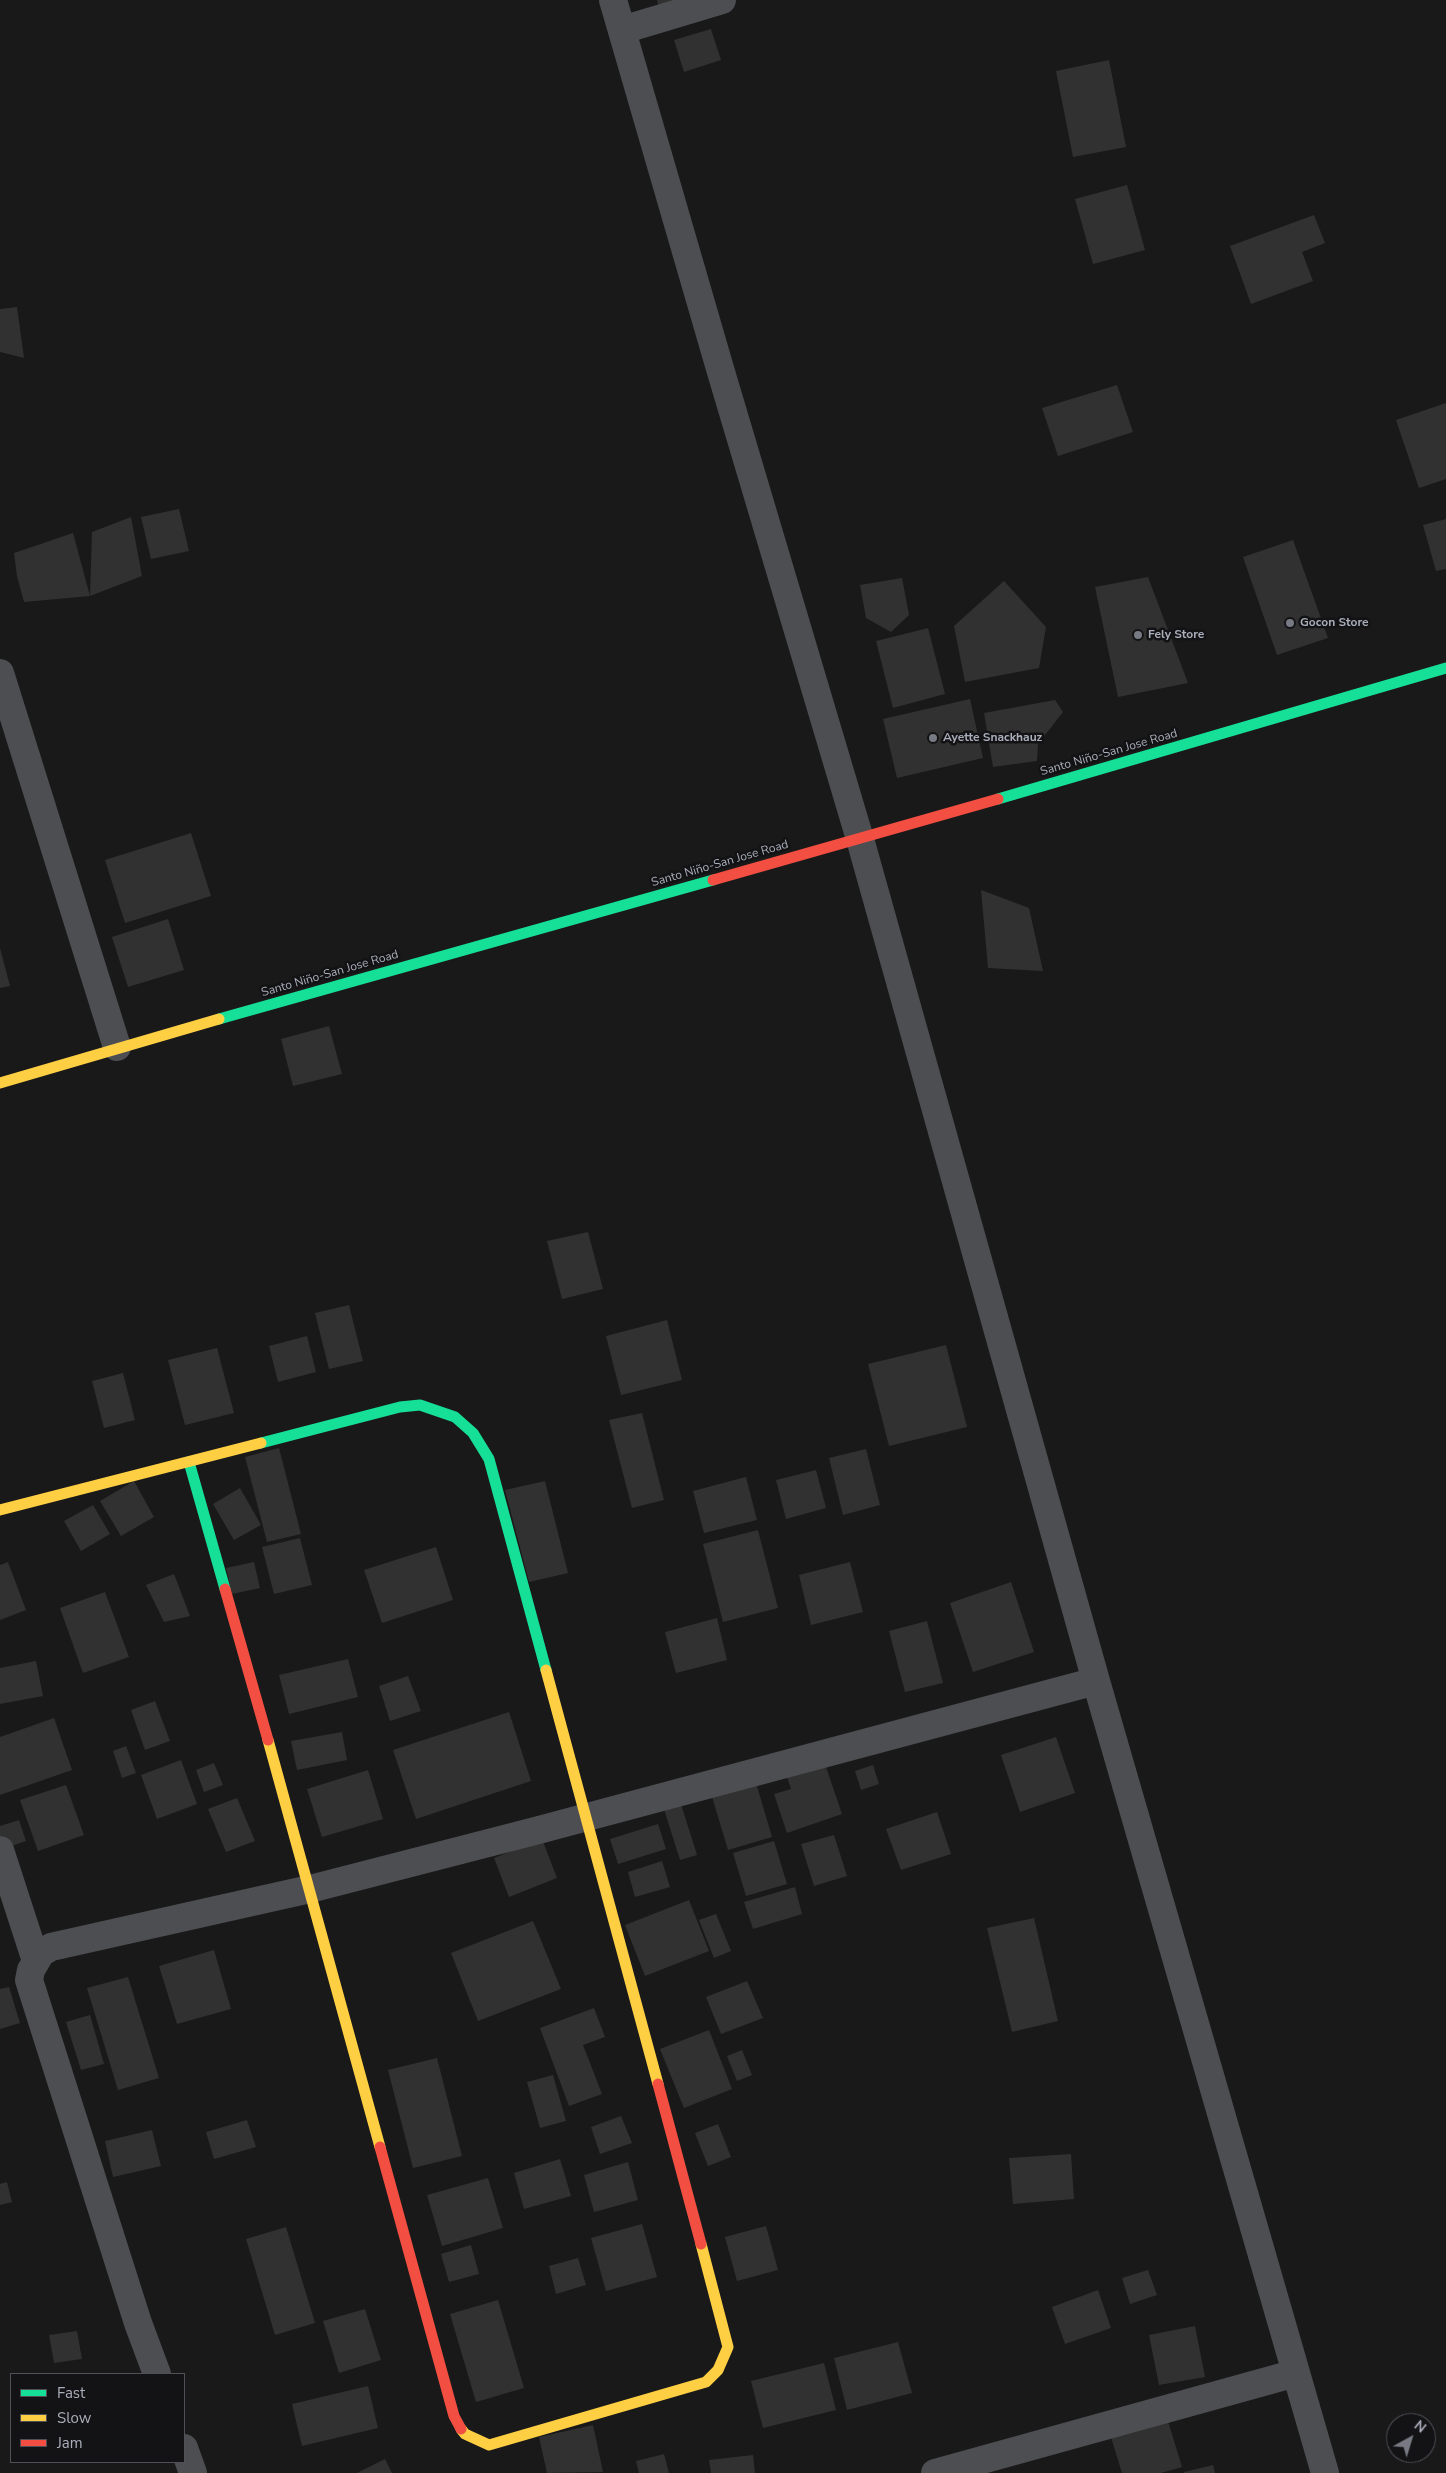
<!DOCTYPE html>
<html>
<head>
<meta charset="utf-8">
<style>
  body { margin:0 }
  #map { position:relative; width:1446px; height:2473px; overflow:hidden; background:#191919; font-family:"Nunito Sans",sans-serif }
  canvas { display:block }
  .legend { position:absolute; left:10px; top:2373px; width:175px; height:90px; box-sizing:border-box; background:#131315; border:1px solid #4f5157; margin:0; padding:6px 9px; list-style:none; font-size:15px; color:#aaaeba }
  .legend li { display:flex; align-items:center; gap:10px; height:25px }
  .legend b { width:25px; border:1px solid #4f5157 }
  .north { position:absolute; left:1386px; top:2413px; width:50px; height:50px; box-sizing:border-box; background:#131315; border:1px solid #4f5157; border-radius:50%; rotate:39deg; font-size:14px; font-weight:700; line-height:20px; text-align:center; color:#aaaeba }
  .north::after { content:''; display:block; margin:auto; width:18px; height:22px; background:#777a82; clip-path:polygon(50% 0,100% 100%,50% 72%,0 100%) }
</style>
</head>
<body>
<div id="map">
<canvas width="1446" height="2473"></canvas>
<ul class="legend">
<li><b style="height:6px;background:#16e098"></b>Fast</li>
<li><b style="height:6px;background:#ffcf43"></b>Slow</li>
<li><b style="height:6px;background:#f24e42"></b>Jam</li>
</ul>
<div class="north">N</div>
</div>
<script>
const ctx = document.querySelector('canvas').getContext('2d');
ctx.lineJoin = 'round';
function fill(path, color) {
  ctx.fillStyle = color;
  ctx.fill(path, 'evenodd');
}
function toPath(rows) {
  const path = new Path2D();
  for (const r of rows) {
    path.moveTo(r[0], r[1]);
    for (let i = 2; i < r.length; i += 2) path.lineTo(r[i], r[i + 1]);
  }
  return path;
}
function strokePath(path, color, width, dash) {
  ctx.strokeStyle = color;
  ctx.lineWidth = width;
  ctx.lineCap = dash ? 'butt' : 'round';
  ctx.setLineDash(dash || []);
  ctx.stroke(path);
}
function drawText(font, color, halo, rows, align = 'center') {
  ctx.font = font + ' "Nunito Sans",sans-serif';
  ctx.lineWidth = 5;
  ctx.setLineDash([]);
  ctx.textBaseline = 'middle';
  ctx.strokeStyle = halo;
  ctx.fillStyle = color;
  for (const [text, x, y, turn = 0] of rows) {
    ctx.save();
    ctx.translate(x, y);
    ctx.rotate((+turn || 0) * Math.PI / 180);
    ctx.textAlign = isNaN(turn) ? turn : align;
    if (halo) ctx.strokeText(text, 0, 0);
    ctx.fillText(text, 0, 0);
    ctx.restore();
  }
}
fill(toPath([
  [657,0,675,0,659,8],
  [711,29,721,60,684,72,674,40],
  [1109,60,1126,147,1073,157,1056,71],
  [1127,185,1145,250,1093,264,1075,199],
  [1314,215,1325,243,1302,252,1313,281,1251,304,1230,246],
  [17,307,24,358,0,352,0,309],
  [1117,385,1133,432,1058,456,1042,408],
  [1446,403,1446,479,1419,488,1396,420],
  [179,509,189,551,151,559,141,517],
  [131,517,142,576,90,596,92,532],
  [1446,519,1446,569,1436,571,1423,525],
  [73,533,90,596,24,602,17,576,14,553],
  [1293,540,1328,638,1277,655,1243,557],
  [1148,577,1188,683,1118,697,1095,587],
  [902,578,909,615,891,632,866,618,860,585],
  [1004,581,1046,627,1039,668,965,682,954,626],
  [928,628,945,694,893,708,876,641],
  [970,699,983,758,897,778,883,719],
  [1055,700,1063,712,1038,744,1037,761,993,767,984,713],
  [191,833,211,896,125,923,105,860],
  [981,890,1029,908,1043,971,988,968],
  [168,919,184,970,128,987,112,937],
  [0,948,10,986,0,988],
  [329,1026,342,1074,293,1086,281,1039],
  [588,1232,603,1289,562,1299,547,1241],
  [349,1305,363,1361,329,1369,315,1313],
  [667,1320,682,1380,621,1395,606,1336],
  [307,1336,316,1372,278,1382,269,1346],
  [946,1345,967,1427,889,1446,868,1364],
  [217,1348,234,1413,185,1425,168,1360],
  [123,1373,135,1420,104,1428,92,1381],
  [642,1413,664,1500,632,1508,609,1420],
  [279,1448,301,1534,267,1542,245,1457],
  [866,1449,880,1505,843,1515,829,1458],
  [816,1470,826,1508,786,1519,776,1480],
  [746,1477,757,1520,704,1533,693,1491],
  [134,1481,154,1517,121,1536,100,1501],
  [545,1481,568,1573,529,1582,505,1490],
  [240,1488,261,1525,234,1540,213,1504],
  [93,1505,110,1534,81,1551,64,1521],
  [758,1530,778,1608,723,1622,703,1544],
  [300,1538,312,1585,274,1594,262,1547],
  [436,1547,453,1600,382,1623,364,1570],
  [8,1562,26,1610,0,1620,0,1565],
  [254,1562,260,1588,232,1594,226,1568],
  [850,1562,863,1612,811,1625,799,1575],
  [174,1574,190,1616,164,1622,146,1585],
  [1011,1582,1034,1652,973,1672,950,1603],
  [105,1592,129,1657,83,1673,60,1608],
  [717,1618,727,1660,676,1673,665,1632],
  [927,1621,943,1683,905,1692,889,1631],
  [348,1659,358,1697,289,1714,279,1675],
  [36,1661,43,1696,0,1704,0,1668],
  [408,1676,421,1711,390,1721,379,1686],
  [155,1701,170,1741,145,1750,131,1710],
  [509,1712,531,1781,416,1819,393,1750],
  [54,1718,72,1770,0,1795,0,1737],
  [342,1732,347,1760,297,1770,291,1741],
  [1056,1737,1075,1793,1020,1812,1001,1755],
  [126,1746,136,1773,122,1778,113,1751],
  [823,1758,842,1814,787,1833,774,1794,791,1789,785,1771],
  [181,1760,197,1804,157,1819,141,1775],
  [214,1763,223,1785,204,1792,196,1770],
  [873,1765,879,1784,861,1790,855,1771],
  [368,1770,383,1819,322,1837,307,1789],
  [754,1776,772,1837,728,1850,710,1790],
  [66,1785,84,1835,38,1851,20,1800],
  [237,1798,255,1841,226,1852,208,1809],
  [680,1801,697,1855,680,1860,663,1806],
  [937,1812,951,1854,901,1870,886,1829],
  [19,1820,26,1841,3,1849,0,1840,0,1826],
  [658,1824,666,1849,618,1864,610,1839],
  [834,1835,847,1876,814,1886,801,1844],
  [542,1839,557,1878,509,1897,494,1858],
  [774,1841,787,1884,746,1896,733,1853],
  [662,1861,670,1887,635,1897,628,1872],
  [795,1887,802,1914,753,1929,744,1902],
  [689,1900,709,1951,645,1976,625,1925],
  [716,1914,731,1951,714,1958,699,1920],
  [1034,1918,1058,2021,1012,2032,987,1928],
  [533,1921,561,1989,478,2021,451,1953],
  [214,1950,231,2009,177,2024,159,1966],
  [128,1977,159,2078,118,2090,87,1988],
  [747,1981,763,2018,721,2034,706,1997],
  [9,1987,20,2023,0,2029,0,1989],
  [594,2008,605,2037,583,2045,602,2094,569,2106,540,2028],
  [90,2015,104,2064,81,2070,66,2022],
  [709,2030,732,2089,684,2108,660,2049],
  [742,2050,752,2075,737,2081,727,2056],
  [437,2058,462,2156,413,2168,388,2070],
  [553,2075,566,2121,540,2128,527,2082],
  [621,2116,632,2143,600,2154,591,2127],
  [247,2120,256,2147,214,2159,206,2132],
  [718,2124,731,2157,708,2166,695,2133],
  [152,2130,161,2166,113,2177,105,2141],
  [1071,2154,1074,2199,1013,2204,1009,2158],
  [560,2159,571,2196,524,2209,514,2173],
  [628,2162,638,2200,594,2212,584,2175],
  [488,2178,503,2228,442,2246,427,2195],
  [7,2182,12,2202,0,2205,0,2184],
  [642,2224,657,2277,606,2291,591,2238],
  [766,2226,778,2270,737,2281,725,2237],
  [286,2227,315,2323,275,2335,246,2239],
  [471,2245,479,2274,449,2282,441,2254],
  [578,2258,586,2285,556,2294,549,2266],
  [1148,2270,1157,2295,1130,2304,1122,2278],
  [1098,2290,1111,2328,1065,2344,1052,2307],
  [498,2300,524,2388,476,2402,450,2314],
  [365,2309,381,2360,339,2373,323,2321],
  [1195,2326,1205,2377,1159,2385,1149,2335],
  [77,2331,82,2359,54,2363,49,2335],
  [898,2342,912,2393,847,2410,834,2358],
  [824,2363,836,2410,763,2428,751,2381],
  [368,2386,378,2428,302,2446,292,2404],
  [1168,2421,1182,2467,1161,2473,1122,2473,1111,2437],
  [593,2425,603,2472,547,2473,539,2437],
  [664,2454,669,2473,639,2473,636,2461],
  [753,2455,755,2473,711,2473,709,2460],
  [385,2459,392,2473,357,2473],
  [1213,2465,1215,2473,1184,2473,1184,2472]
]), '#313131');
strokePath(toPath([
  [613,0,721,372,860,839,1096,1681,1325,2473],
  [622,30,722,0],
  [0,673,117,1047],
  [0,1850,36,1961],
  [157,2374,138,2323,29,1980,31,1970,41,1953,51,1947,310,1889,535,1831,1096,1681],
  [184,2448,193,2473],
  [935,2473,1296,2373]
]), '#4d4e52', 28);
strokePath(toPath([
  [998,799,1446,668],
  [219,1019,713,880],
  [261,1443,400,1407,420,1405,455,1417,473,1433,489,1459,546,1670],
  [189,1462,225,1589]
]), '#16e098', 11);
strokePath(toPath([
  [0,1083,219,1019],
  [0,1510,261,1443],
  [546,1670,658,2084],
  [268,1740,380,2147],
  [461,2429,465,2434,489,2445,706,2382,718,2370,728,2347,701,2244]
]), '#ffcf43', 11);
strokePath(toPath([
  [713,880,998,799],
  [225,1589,268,1740],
  [658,2084,701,2244],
  [380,2147,454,2416,461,2429]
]), '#f24e42', 11);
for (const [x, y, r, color] of [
  [1290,623,5,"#777a82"],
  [1138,635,5,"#777a82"],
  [933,738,5,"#777a82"]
]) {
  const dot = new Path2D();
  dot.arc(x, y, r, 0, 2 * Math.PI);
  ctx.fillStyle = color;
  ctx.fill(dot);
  strokePath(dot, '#131315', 2);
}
drawText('bold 12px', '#aaaeba', '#131315', [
  ["Gocon Store",1300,623],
  ["Fely Store",1148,635],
  ["Ayette Snackhauz",943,738]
], 'left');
drawText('12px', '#aaaeba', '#131315', [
  ["Santo Niño-San Jose Road",1109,753,-16],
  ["Santo Niño-San Jose Road",720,864,-16],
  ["Santo Niño-San Jose Road",330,974,-16]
]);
</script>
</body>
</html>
